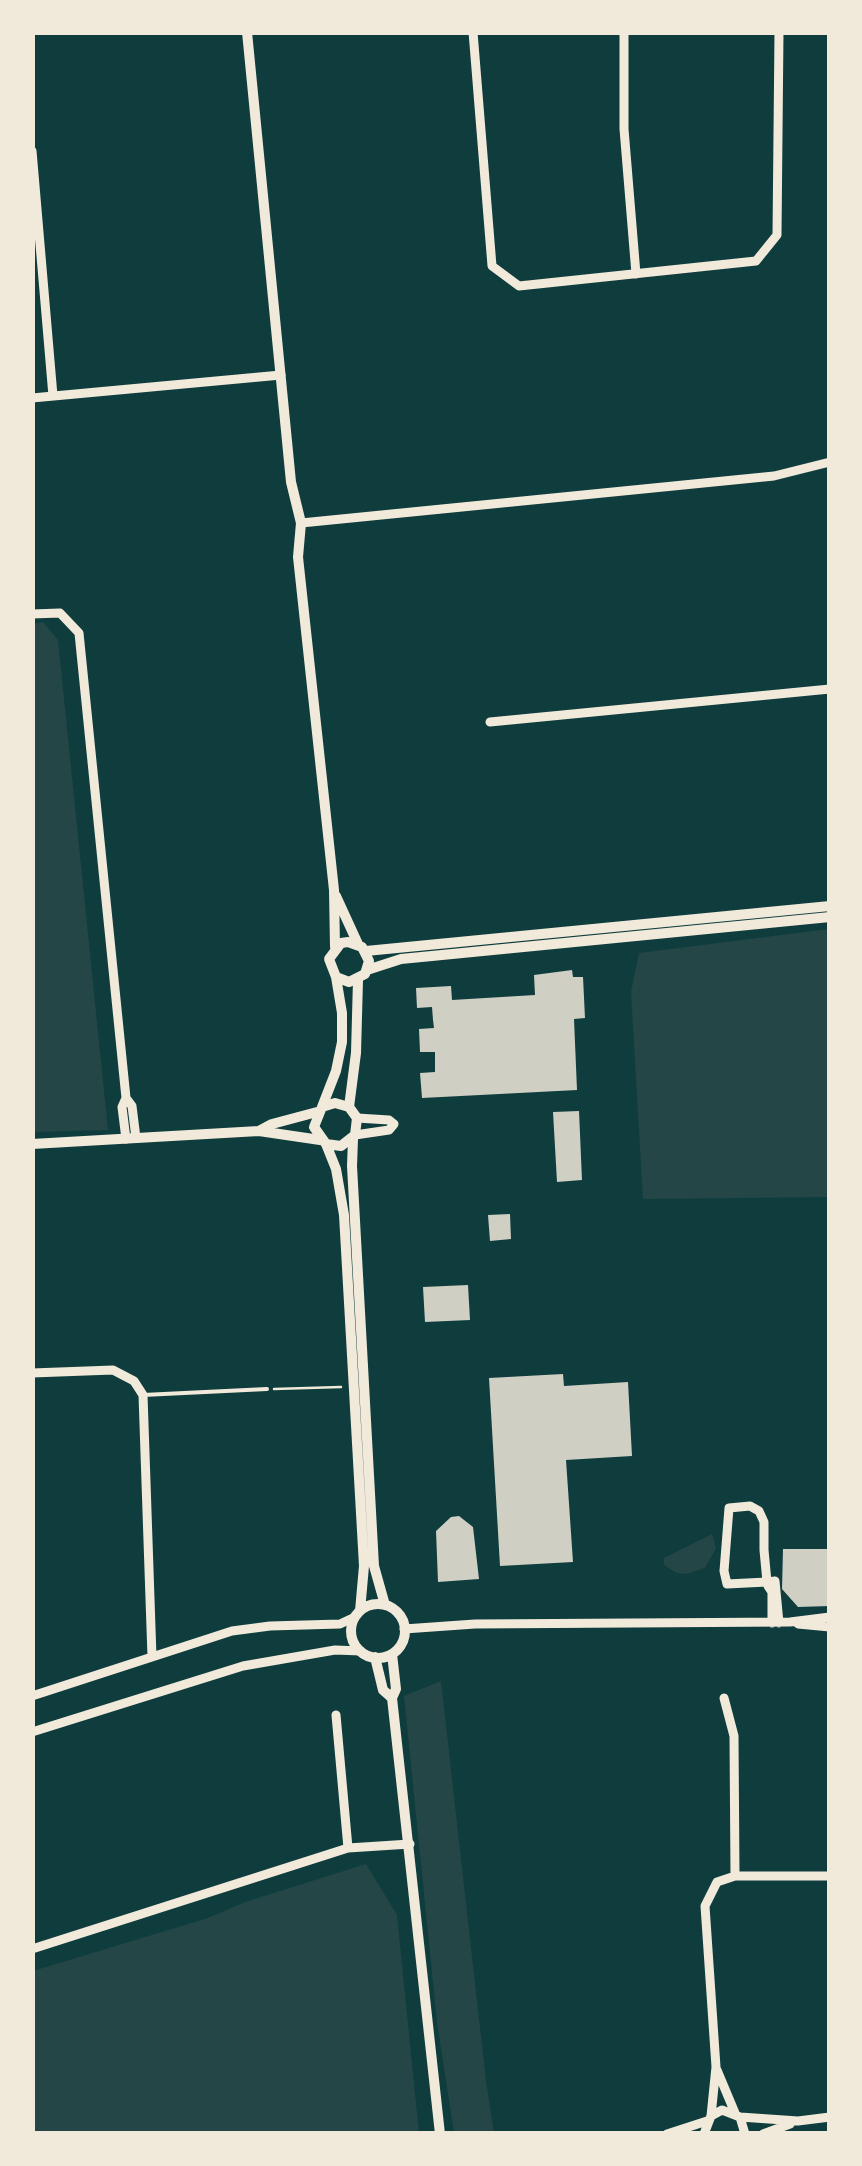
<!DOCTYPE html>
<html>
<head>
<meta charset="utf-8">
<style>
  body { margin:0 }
  #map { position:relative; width:862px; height:2166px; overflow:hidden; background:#0f3d3e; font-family:"Archivo Narrow",sans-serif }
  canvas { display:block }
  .frame { position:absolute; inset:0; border:35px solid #f1e9da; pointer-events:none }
</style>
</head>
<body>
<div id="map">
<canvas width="862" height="2166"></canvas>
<div class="frame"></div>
</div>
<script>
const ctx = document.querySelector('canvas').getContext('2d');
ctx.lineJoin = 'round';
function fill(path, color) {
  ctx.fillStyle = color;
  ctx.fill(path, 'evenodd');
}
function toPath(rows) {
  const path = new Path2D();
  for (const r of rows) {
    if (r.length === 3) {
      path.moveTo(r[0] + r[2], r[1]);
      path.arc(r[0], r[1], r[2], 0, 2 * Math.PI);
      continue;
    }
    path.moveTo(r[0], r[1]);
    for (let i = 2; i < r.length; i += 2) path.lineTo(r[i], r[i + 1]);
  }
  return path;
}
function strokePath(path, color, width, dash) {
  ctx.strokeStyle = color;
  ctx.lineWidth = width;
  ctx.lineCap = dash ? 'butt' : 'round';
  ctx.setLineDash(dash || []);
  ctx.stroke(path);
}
fill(toPath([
  [43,622,58,640,108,1130,33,1132,32,624],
  [829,929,829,1197,643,1199,631,992,639,953],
  [712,1534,716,1548,705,1568,686,1574,677,1573,664,1565,664,1558],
  [441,1681,486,2081,494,2133,454,2133,437,2022,404,1696],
  [366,1864,397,1915,419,2133,33,2133,33,1971,208,1918,245,1902]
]), '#244646');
fill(toPath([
  [572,970,573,977,583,977,585,1018,574,1019,577,1090,422,1098,420,1073,435,1072,435,1052,420,1052,419,1029,434,1028,433,1020,432,1007,417,1008,416,988,451,986,452,1000,535,995,534,975],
  [579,1111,582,1180,557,1182,553,1112],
  [510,1214,511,1239,490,1241,488,1215],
  [468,1285,470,1320,425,1322,423,1287],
  [563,1374,564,1386,628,1382,632,1456,566,1460,573,1562,500,1566,489,1378],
  [459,1516,473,1527,479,1579,438,1582,436,1531,451,1517],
  [783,1549,830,1549,830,1606,798,1607,782,1589]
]), '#cfcfc3');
strokePath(toPath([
  [274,1389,341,1387]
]), '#f1e9da', 2.5);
strokePath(toPath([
  [143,1395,267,1389]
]), '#f1e9da', 4);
strokePath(toPath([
  [473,32,492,266,519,286,756,261,777,235,779,32],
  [624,32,624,129,636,274],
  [32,151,53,396],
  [32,398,281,375],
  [301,523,774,476,830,462],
  [32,614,60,613,79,633,126,1098,122,1107,126,1139],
  [490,722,830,689],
  [126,1098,132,1106,136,1138],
  [357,1118,389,1120,394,1124],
  [355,1135,389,1130,394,1124],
  [32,1373,113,1370,134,1381,143,1395,152,1657],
  [772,1623,772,1592,768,1586,767,1582,764,1550,764,1522,759,1511,750,1506,729,1508,724,1571,727,1584,767,1582,775,1581,779,1623],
  [798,1624,830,1627],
  [404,1629,475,1624,790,1622,830,1617],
  [32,1696,232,1631,270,1626,340,1624,355,1617],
  [724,1698,734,1736,735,1876],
  [336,1715,348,1848],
  [32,1732,243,1666,335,1650,361,1651],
  [32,1949,348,1848,410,1844],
  [717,2070,735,2113],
  [711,2116,716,2067,705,1906,717,1882,735,1876,830,1876],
  [740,2117,798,2121,830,2117],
  [667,2134,707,2121],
  [704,2134,711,2116,722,2110,740,2117,745,2134],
  [763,2134,790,2124]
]), '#f1e9da', 9);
strokePath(toPath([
  [247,32,291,482,301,523,298,557,334,890,335,947],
  [336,896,358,944],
  [366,951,830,906],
  [367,970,401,959,830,917],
  [322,1107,336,1071,342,1042,342,1013,336,977,329,959,341,943,348,942,362,947,369,961,365,974,349,982,336,977],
  [349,1107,356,1053,358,980],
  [259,1131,272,1124,317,1112],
  [353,1139,352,1166,374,1566,385,1605],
  [32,1144,259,1131,320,1140],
  [326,1144,341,1146,355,1135,357,1118,349,1107,335,1103,322,1107,314,1127,326,1144,336,1169,344,1215,364,1566,360,1611],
  [378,1631,27],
  [392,1654,396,1689,392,1698,440,2134],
  [375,1657,383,1690,392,1698]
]), '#f1e9da', 10);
</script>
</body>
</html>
